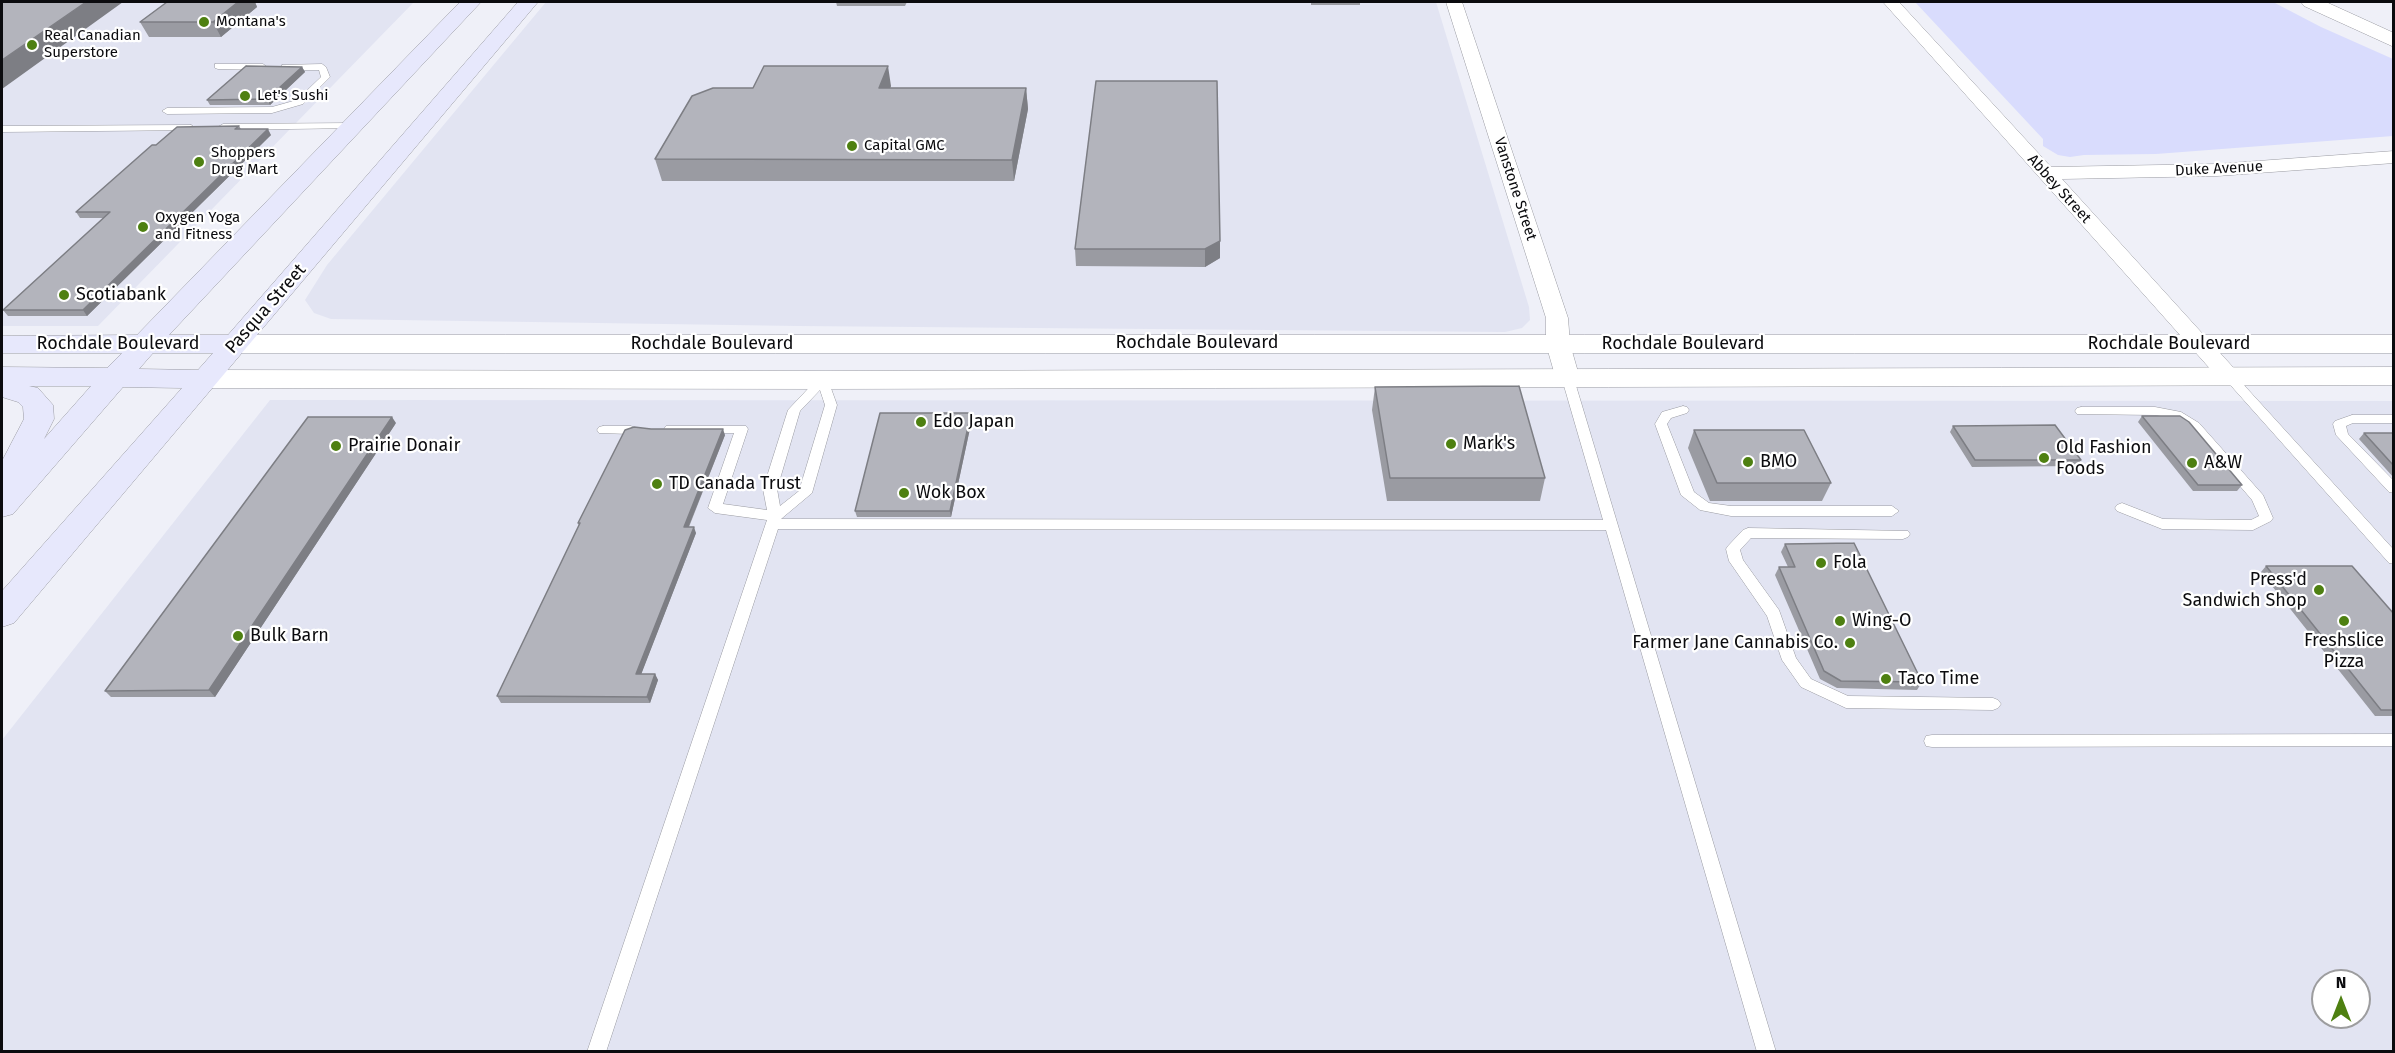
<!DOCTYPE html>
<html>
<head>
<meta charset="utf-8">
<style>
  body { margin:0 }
  #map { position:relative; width:2395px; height:1053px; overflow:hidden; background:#eff0f8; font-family:"Fira Sans",sans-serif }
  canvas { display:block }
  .frame { position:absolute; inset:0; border:3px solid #0b0b0e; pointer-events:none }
  .north { position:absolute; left:2311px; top:969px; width:60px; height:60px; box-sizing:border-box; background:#fff; border:2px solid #9d9d9f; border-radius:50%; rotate:0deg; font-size:16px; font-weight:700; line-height:24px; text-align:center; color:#0b0b0e }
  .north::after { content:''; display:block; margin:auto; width:21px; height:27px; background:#4e8011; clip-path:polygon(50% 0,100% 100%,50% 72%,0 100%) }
</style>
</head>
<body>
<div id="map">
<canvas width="2395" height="1053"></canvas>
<div class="frame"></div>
<div class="north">N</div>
</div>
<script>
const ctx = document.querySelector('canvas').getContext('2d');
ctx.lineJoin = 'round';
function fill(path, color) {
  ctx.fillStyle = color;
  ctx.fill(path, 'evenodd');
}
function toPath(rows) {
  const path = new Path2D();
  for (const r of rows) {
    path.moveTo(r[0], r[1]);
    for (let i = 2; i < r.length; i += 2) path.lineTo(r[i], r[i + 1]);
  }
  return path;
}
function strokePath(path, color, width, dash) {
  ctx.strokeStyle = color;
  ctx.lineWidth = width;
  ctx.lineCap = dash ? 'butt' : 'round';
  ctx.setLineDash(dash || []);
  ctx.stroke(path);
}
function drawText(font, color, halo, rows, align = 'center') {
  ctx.font = font + ' "Fira Sans",sans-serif';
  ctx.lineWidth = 4.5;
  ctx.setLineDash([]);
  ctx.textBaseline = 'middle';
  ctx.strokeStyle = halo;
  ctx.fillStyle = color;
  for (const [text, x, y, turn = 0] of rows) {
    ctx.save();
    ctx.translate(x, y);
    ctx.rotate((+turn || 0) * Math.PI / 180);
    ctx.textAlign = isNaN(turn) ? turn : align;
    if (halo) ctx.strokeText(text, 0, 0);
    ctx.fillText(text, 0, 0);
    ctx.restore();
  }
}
fill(toPath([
  [2,2,414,2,98,326,2,326],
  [546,2,1436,2,1529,307,1530,320,1522,328,1505,332,798,326,331,319,314,313,305,300,327,265],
  [270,400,2393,401,2393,1051,2,1051,2,740],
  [2323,981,2359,981,2359,1017,2323,1017]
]), '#e2e4f2');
fill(toPath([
  [1915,2,2273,2,2321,27,2393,59,2393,136,2156,154,2084,155,2070,157,2058,155,2043,146,2043,139]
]), '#d9dcfd');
const service = toPath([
  [215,64,263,64,267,67,263,70,218,69,215,68,215,64],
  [282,65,322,64,326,67,330,77,303,104,272,113,167,114,162,111,167,108,272,107,297,100,321,77,319,70,285,70,281,67,282,65],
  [353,123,356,124,356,128,223,130,218,127,223,124,353,123],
  [191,125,196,128,194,130,2,132,2,126,191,125],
  [2229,372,2233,373,2394,550,2394,564,2389,563,2225,379,2223,376,2225,373,2229,372],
  [1568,375,1574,379,1776,1052,1757,1052,1606,530,778,529,606,1052,587,1052,767,520,715,513,708,508,734,433,670,433,666,432,664,429,666,426,746,426,748,429,723,504,767,510,763,489,788,410,819,377,827,377,837,405,812,493,781,519,1603,520,1562,379,1568,375],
  [820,390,825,405,799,491,780,506,777,489,800,411,820,390],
  [1683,406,1687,407,1689,410,1687,413,1671,418,1667,424,1694,492,1709,503,1731,506,1892,506,1899,511,1892,516,1731,516,1700,510,1681,495,1655,424,1662,412,1683,406],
  [2081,407,2155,407,2181,412,2199,423,2263,495,2273,518,2271,521,2253,530,2162,529,2117,511,2115,508,2117,505,2122,503,2163,519,2251,520,2259,516,2252,500,2191,429,2173,418,2155,415,2077,414,2075,411,2077,408,2081,407],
  [2352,415,2394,415,2394,423,2353,423,2346,426,2348,434,2394,481,2394,493,2389,492,2336,435,2333,424,2335,421,2352,415],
  [603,426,631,426,637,430,631,434,599,433,597,430,599,427,603,426],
  [1748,528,1908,531,1910,534,1908,537,1903,539,1751,538,1740,550,1743,560,1779,610,1796,658,1811,679,1848,696,1993,698,1998,700,2001,704,1998,708,1993,710,1846,708,1801,687,1782,660,1767,616,1729,561,1726,549,1728,546,1743,530,1748,528],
  [2394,734,2394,746,1932,747,1926,746,1924,741,1926,736,1932,735,2394,734]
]);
const minor = toPath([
  [1446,2,1462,2,1568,318,1570,344,1580,379,1576,384,1568,387,1560,384,1556,379,1546,344,1546,318,1446,2],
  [1883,2,1899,2,2051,167,2217,164,2394,151,2394,163,2217,176,2062,179,2241,376,2237,381,2229,383,2221,381,1883,2]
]);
const tertiary = toPath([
  [2301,2,2326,2,2394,33,2394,47,2304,6,2301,2],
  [236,335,2394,335,2394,353,236,353,226,350,222,344,226,338,236,335],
  [2394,367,2394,385,823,389,205,388,195,385,190,379,195,373,205,370,823,371,2394,367]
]);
const secondary = toPath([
  [460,2,481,2,169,335,228,335,518,2,538,2,14,623,2,627,2,591,182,388,123,387,13,514,2,517,2,461,24,419,23,407,18,402,2,397,2,367,107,368,122,353,2,353,2,336,137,335,460,2],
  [153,353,213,353,198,370,139,369,153,353],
  [29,386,91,386,44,439,54,419,53,405,38,388,29,386]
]);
strokePath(service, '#9a9ba2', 1);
strokePath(minor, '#9a9ba2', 1);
strokePath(tertiary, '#9a9ba2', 1);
strokePath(secondary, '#9a9ba2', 1);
fill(service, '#fff');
fill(minor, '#fff');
fill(tertiary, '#fff');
fill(secondary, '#e7e8fc');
fill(toPath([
  [167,2,255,2,257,7,221,37,149,37,140,22],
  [836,2,907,2,905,6,837,6],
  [1311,2,1360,2,1360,5,1311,5],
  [302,67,305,72,270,105,210,105,207,100],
  [891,86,890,88,1026,88,1028,109,1014,181,662,181,655,159],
  [239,126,241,129,271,135,87,316,8,316,3,310,104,218,80,218,76,212,156,145],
  [1220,241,1220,258,1205,267,1076,266,1075,249],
  [1375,387,1545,478,1540,501,1387,501,1372,410],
  [2142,416,2242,485,2237,491,2193,491,2138,422],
  [972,419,951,517,857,517,855,511],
  [396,423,215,697,111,697,105,691],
  [1953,426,2081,460,2077,466,1972,467,1950,432],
  [651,429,725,435,689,527,696,533,641,674,655,674,658,680,650,703,501,703,497,696,579,526,578,523],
  [1694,430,1831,483,1822,501,1710,501,1688,448],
  [2364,433,2394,433,2394,478,2359,439],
  [1785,544,1922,682,1917,690,1837,688,1820,679,1775,575,1779,567,1788,567,1781,552],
  [2266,566,2394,614,2394,716,2375,716,2261,572]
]), '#9a9ba2');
fill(toPath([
  [86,2,123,2,2,89,2,60],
  [238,2,255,2,257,7,221,37,213,22],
  [888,66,891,86,883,109,879,88],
  [302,67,305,72,270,105,267,99],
  [1026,88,1028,109,1014,181,1012,160],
  [268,129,271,135,87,316,83,310],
  [1220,241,1220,258,1205,267,1205,249],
  [971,413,972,419,951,517,950,511],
  [392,417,396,423,215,697,209,690],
  [723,429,725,435,686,533,684,527],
  [694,527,696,533,639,680,636,674],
  [655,674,658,680,650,703,647,697]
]), '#7d7e84');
const building = toPath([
  [2,2,86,2,2,60,2,2],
  [167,2,238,2,213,22,140,22,167,2],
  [246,66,302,67,267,99,207,100,246,66],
  [764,66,888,66,879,88,1026,88,1012,160,655,159,692,96,713,88,753,88,764,66],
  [1096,81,1217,81,1220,241,1205,249,1075,249,1096,81],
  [239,126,235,129,268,129,83,310,3,310,110,212,76,212,152,145,156,145,177,127,239,126],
  [1519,386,1545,478,1390,478,1375,387,1519,386],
  [880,413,971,413,950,511,855,511,880,413],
  [2142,416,2180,416,2189,422,2242,485,2198,485,2142,416],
  [308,417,392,417,209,690,105,691,308,417],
  [2055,425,2081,460,1975,460,1953,426,2055,425],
  [634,427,651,429,723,429,684,527,694,527,636,674,655,674,647,697,497,696,580,523,578,523,625,430,634,427],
  [1694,430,1804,430,1831,483,1717,483,1694,430],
  [2364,433,2394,433,2394,466,2364,433],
  [1854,543,1922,682,1841,681,1824,671,1779,567,1795,567,1785,544,1854,543],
  [2266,566,2352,566,2394,614,2394,710,2381,710,2266,566]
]);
fill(building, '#b3b4bc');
strokePath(building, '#7d7e84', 1.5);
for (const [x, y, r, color] of [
  [204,22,6,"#4e8011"],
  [32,45,6,"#4e8011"],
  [245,96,6,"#4e8011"],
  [852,146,6,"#4e8011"],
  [199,162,6,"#4e8011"],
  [143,227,6,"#4e8011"],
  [64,295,6,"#4e8011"],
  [921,422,6,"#4e8011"],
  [1451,444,6,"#4e8011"],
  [336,446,6,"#4e8011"],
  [2044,458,6,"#4e8011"],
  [1748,462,6,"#4e8011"],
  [2192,463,6,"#4e8011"],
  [657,484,6,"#4e8011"],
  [904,493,6,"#4e8011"],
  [1821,563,6,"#4e8011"],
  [2319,590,6,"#4e8011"],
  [1840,621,6,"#4e8011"],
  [2344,621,6,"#4e8011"],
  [238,636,6,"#4e8011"],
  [1850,643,6,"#4e8011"],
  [1886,679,6,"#4e8011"]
]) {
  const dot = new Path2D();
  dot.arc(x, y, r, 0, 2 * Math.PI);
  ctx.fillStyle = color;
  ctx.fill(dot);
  strokePath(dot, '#fff', 2);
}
drawText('15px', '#0b0b0e', '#fff', [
  ["Montana's",216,22],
  ["Real Canadian",44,36],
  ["Superstore",44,53],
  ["Let's Sushi",257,96],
  ["Capital GMC",864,146],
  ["Shoppers",211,153],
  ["Drug Mart",211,170],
  ["Oxygen Yoga",155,218],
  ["and Fitness",155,235]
], 'left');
drawText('15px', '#0b0b0e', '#fff', [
  ["Duke Avenue",2219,169,-3],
  ["Vanstone Street",1515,189,72],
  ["Abbey Street",2059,189,48]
]);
drawText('18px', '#0b0b0e', '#fff', [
  ["Scotiabank",76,295],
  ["Edo Japan",933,422],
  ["Mark's",1463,444],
  ["Prairie Donair",348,446],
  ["Old Fashion",2056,448],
  ["Foods",2056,469],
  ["BMO",1760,462],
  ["A&W",2204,463],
  ["TD Canada Trust",669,484],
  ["Wok Box",916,493],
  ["Fola",1833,563],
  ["Press'd",2307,580,"right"],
  ["Sandwich Shop",2307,601,"right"],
  ["Wing-O",1852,621],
  ["Bulk Barn",250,636],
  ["Freshslice",2344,641,"center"],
  ["Pizza",2344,662,"center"],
  ["Farmer Jane Cannabis Co.",1838,643,"right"],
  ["Taco Time",1898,679]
], 'left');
drawText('18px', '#0b0b0e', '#fff', [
  ["Pasqua Street",266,309,-49],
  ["Rochdale Boulevard",1197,343],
  ["Rochdale Boulevard",118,344],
  ["Rochdale Boulevard",712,344],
  ["Rochdale Boulevard",1683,344],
  ["Rochdale Boulevard",2169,344]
]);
</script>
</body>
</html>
